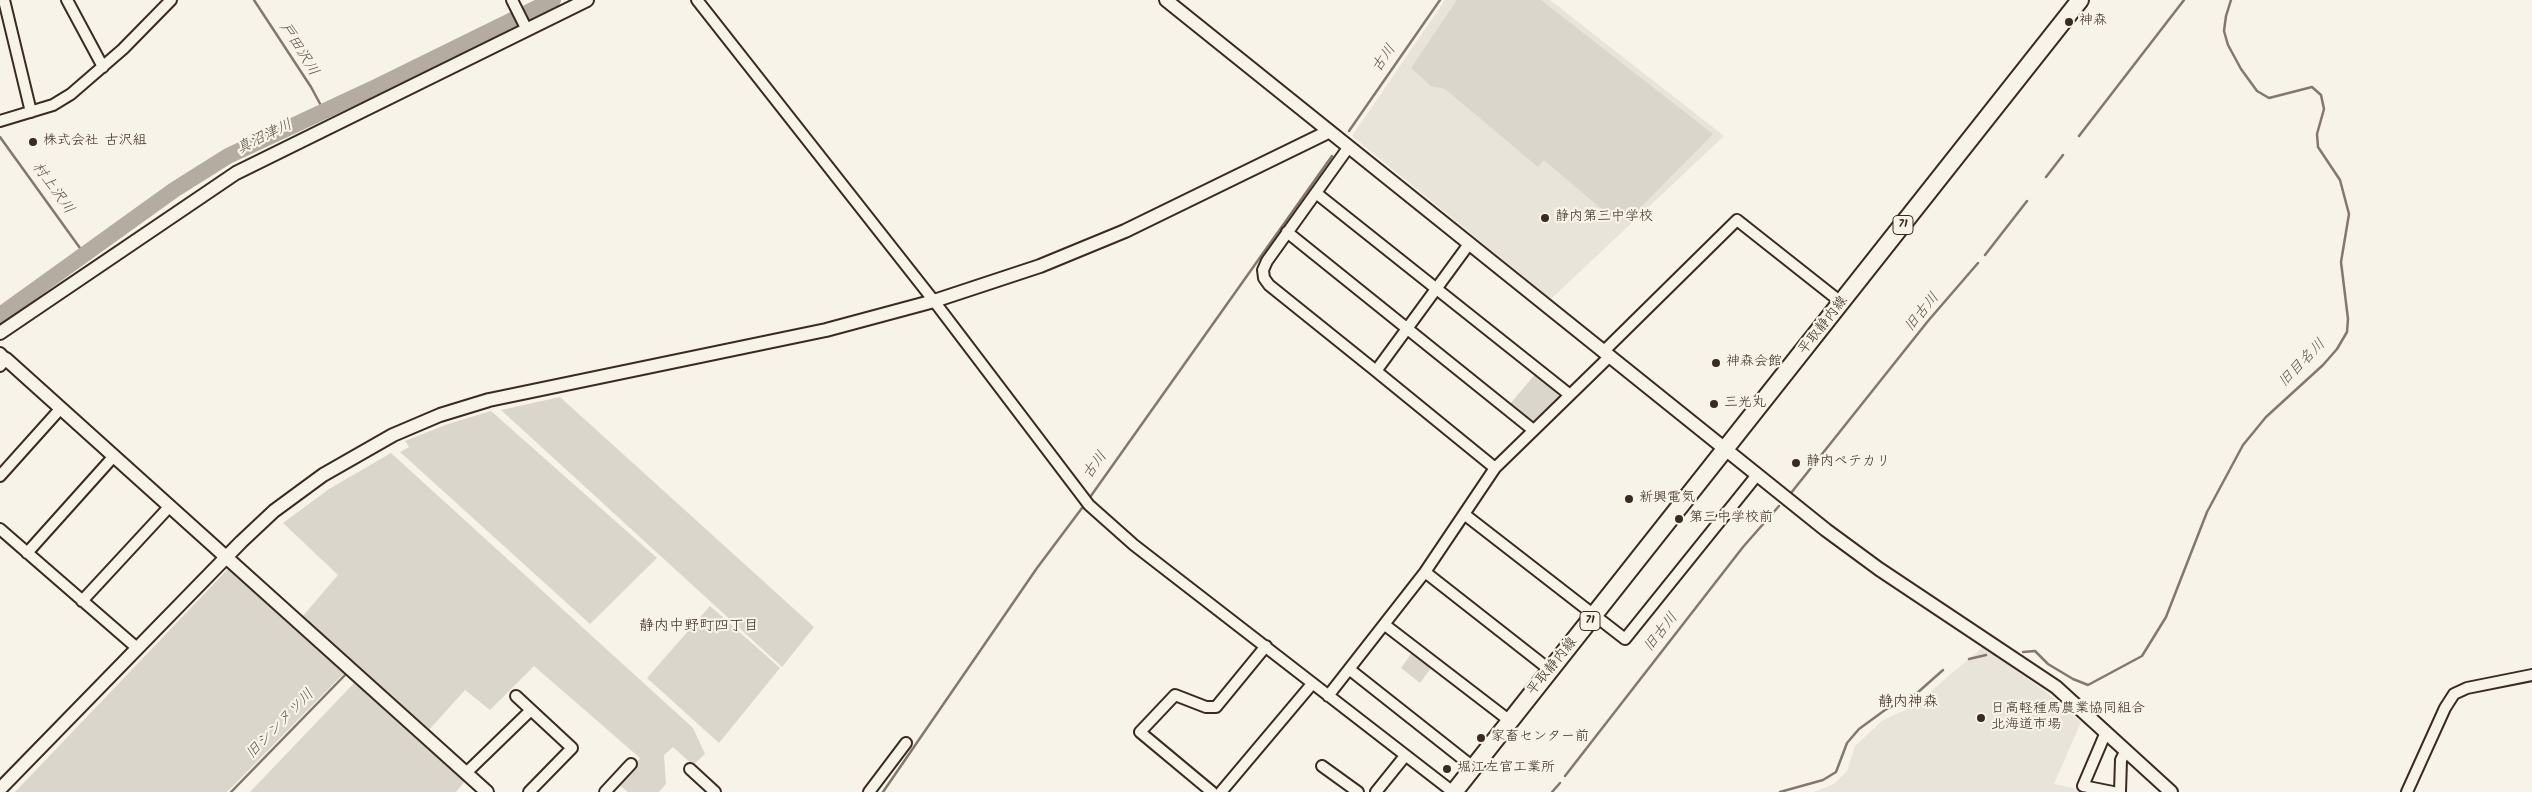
<!DOCTYPE html>
<html>
<head>
<meta charset="utf-8">
<style>
  body { margin:0 }
  canvas { display:block; background:#f7f3e8 }
</style>
</head>
<body>
<canvas width="2532" height="792"></canvas>
<script>
const ctx = document.querySelector('canvas').getContext('2d');
ctx.lineJoin = 'round';
function fill(path, color) {
  ctx.fillStyle = color;
  ctx.fill(path, 'evenodd');
}
function toPath(rows) {
  const path = new Path2D();
  for (const r of rows) {
    path.moveTo(r[0], r[1]);
    for (let i = 2; i < r.length; i += 2) path.lineTo(r[i], r[i + 1]);
  }
  return path;
}
function strokePath(path, color, width, dash) {
  ctx.strokeStyle = color;
  ctx.lineWidth = width;
  ctx.lineCap = dash ? 'butt' : 'round';
  ctx.setLineDash(dash || []);
  ctx.stroke(path);
}
function drawText(font, color, halo, rows, align = 'center') {
  ctx.font = font + ' Kalam,"Klee One",sans-serif';
  ctx.lineWidth = 4.5;
  ctx.setLineDash([]);
  ctx.textBaseline = 'middle';
  ctx.strokeStyle = halo;
  ctx.fillStyle = color;
  for (const [text, x, y, turn = 0] of rows) {
    ctx.save();
    ctx.translate(x, y);
    ctx.rotate((+turn || 0) * Math.PI / 180);
    ctx.textAlign = isNaN(turn) ? turn : align;
    if (halo) ctx.strokeText(text, 0, 0);
    ctx.fillText(text, 0, 0);
    ctx.restore();
  }
}
fill(toPath([
  [1445,0,1550,0,1724,136,1551,299,1352,136],
  [1983,647,2045,691,2081,722,2054,784,2091,792,1814,792,1834,784,1847,771,1855,746,1883,720,1912,707]
]), '#e9e4d9');
fill(toPath([
  [1457,0,1541,0,1713,134,1630,218,1618,210,1611,217,1544,160,1538,167,1445,89,1431,86,1411,68],
  [1537,372,1562,392,1561,397,1536,421,1531,422,1510,404],
  [560,397,814,627,782,667,501,410],
  [491,411,657,558,590,624,400,452,409,447,405,441,448,424],
  [391,453,693,728,705,754,693,765,673,747,664,755,666,784,659,792,628,792,618,784,640,758,534,666,490,710,465,690,428,731,302,617,338,575,283,523,329,489],
  [228,569,346,671,227,792,15,792],
  [710,606,780,668,719,743,647,678],
  [1411,654,1431,668,1420,683,1401,668],
  [356,681,466,780,456,792,250,792]
]), '#dbd6cb');
strokePath(toPath([
  [254,0,311,87,324,111],
  [1349,131,1440,0],
  [2079,136,2184,0],
  [0,137,85,255],
  [2046,177,2063,155],
  [1985,255,2027,201],
  [1791,493,1928,321,1978,263],
  [1088,500,1332,156],
  [2023,652,2035,651,2048,664,2073,679,2088,685,2142,656,2166,617,2207,512,2243,445,2266,417,2323,365,2337,349,2347,332,2348,319,2341,262,2349,214,2340,180,2318,147,2317,134,2324,109,2321,95,2312,87,2269,98,2257,91,2241,69,2228,45,2224,31,2226,16,2231,0],
  [1969,659,1986,655],
  [1565,776,1743,547,1779,506],
  [231,792,347,673],
  [883,792,1037,568,1085,504],
  [1552,792,1560,783],
  [1780,792,1823,780,1836,772,1847,743,1859,729,1885,710,1916,694,1943,670]
]), '#84786c', 2.5);
strokePath(toPath([
  [0,315,174,190,228,156,376,87,553,0]
]), '#b4aca0', 16);
const minor = toPath([
  [4,0,31,112],
  [67,0,103,67],
  [512,0,527,30],
  [697,0,934,301,1089,505,1134,545,1453,792],
  [0,121,53,105,71,94,123,49,171,0],
  [1348,148,1267,261,1263,270,1264,278,1269,285,1376,371],
  [1316,193,1570,395],
  [1287,232,1532,429],
  [1469,244,1376,371,1495,468],
  [1603,352,1737,220,1842,303],
  [0,353,6,359,0,366],
  [0,476,61,408],
  [1464,514,1625,639,1757,475],
  [0,529,137,648],
  [27,553,114,456],
  [1425,572,1550,670],
  [82,601,170,506],
  [1385,625,1510,721],
  [1349,669,1473,767],
  [516,696,572,748,529,792],
  [1328,696,1425,572,1495,468,1609,357],
  [2106,732,2083,786,2113,792],
  [1322,766,1358,792],
  [690,769,715,792],
  [466,773,531,710],
  [605,792,631,764],
  [869,792,906,743],
  [1212,792,1140,732,1175,695,1206,707,1216,707,1266,646],
  [1221,792,1312,684],
  [1376,792,1405,756],
  [2120,792,2121,760,2126,750],
  [2407,792,2445,708,2454,694,2467,688,2532,675]
]);
const tertiary = toPath([
  [1166,0,1826,530,1879,569,2056,687,2171,792],
  [0,333,236,173,587,0],
  [6,359,487,792],
  [0,789,241,542,274,511,323,475,393,435,440,415,489,400,826,330,934,301,1040,266,1125,231,1328,132]
]);
const primary = toPath([
  [1454,792,2080,0]
]);
strokePath(minor, '#3b2a1e', 14);
strokePath(tertiary, '#3b2a1e', 16);
strokePath(primary, '#3b2a1e', 20);
strokePath(minor, '#f7f3e8', 10);
strokePath(tertiary, '#f7f3e8', 12);
strokePath(primary, '#f7f3e8', 16);
for (const [x, y, r, color] of [
  [2069,22,5,"#3b2a1e"],
  [33,142,5,"#3b2a1e"],
  [1545,218,5,"#3b2a1e"],
  [1716,363,5,"#3b2a1e"],
  [1714,404,5,"#3b2a1e"],
  [1796,463,5,"#3b2a1e"],
  [1629,499,5,"#3b2a1e"],
  [1679,519,5,"#3b2a1e"],
  [1981,718,5,"#3b2a1e"],
  [1481,738,5,"#3b2a1e"],
  [1447,769,5,"#3b2a1e"]
]) {
  const dot = new Path2D();
  dot.arc(x, y, r, 0, 2 * Math.PI);
  ctx.fillStyle = color;
  ctx.fill(dot);
  strokePath(dot, '#f7f3e8', 2);
}
for (const [x, y, w] of [
  [1903,225,20],
  [1590,621,20]
]) {
  const box = new Path2D();
  box.roundRect(x - w / 2, y - 9.5, w, 19, 4);
  ctx.fillStyle = '#f7f3e8';
  ctx.fill(box);
  strokePath(box, '#3b2a1e', 1);
}
drawText('bold 12px', '#3b2a1e', null, [
  ["71",1903,225],
  ["71",1590,621]
]);
drawText('14px', '#3b2a1e', '#f7f3e8', [
  ["神森",2079,22],
  ["株式会社 古沢組",43,142],
  ["静内第三中学校",1555,218],
  ["神森会館",1726,363],
  ["三光丸",1724,404],
  ["静内ぺテカリ",1806,463],
  ["新興電気",1639,499],
  ["第三中学校前",1689,519],
  ["日高軽種馬農業協同組合",1991,710],
  ["北海道市場",1991,726],
  ["家畜センター前",1491,738],
  ["堀江左官工業所",1457,769]
], 'left');
drawText('14px', '#3b2a1e', '#f7f3e8', [
  ["平取静内線",1824,326,-52],
  ["平取静内線",1553,667,-51]
]);
drawText('italic 15px', '#5f5145', '#f7f3e8', [
  ["戸田沢川",298,50,58],
  ["古川",1385,59,-55],
  ["真沼津川",265,138,-26],
  ["村上沢川",52,189,54],
  ["旧古川",1923,313,-51],
  ["旧目名川",2303,364,-46],
  ["古川",1096,466,-54],
  ["旧古川",1662,633,-52],
  ["旧シンヌツ川",281,725,-46]
]);
drawText('15px', '#3b2a1e', '#f7f3e8', [
  ["静内中野町四丁目",699,627],
  ["静内神森",1908,703]
]);
</script>
</body>
</html>
